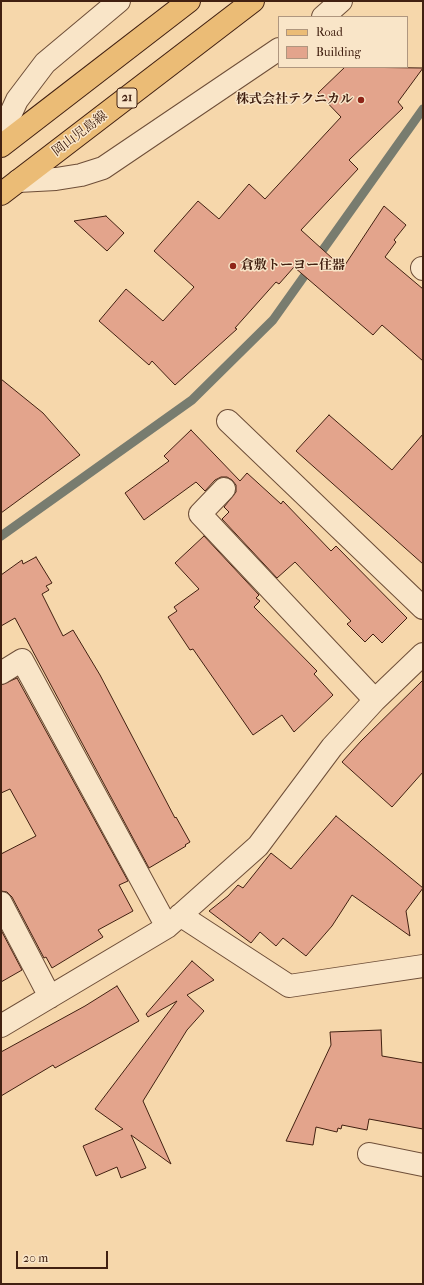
<!DOCTYPE html>
<html>
<head>
<meta charset="utf-8">
<style>
  body { margin:0 }
  #map { position:relative; width:424px; height:1285px; overflow:hidden; background:#f6d7ab; font-family:"IM FELL French Canon",serif }
  canvas { display:block }
  .frame { position:absolute; inset:0; border:2px solid #412011; pointer-events:none }
  .legend { position:absolute; left:278px; top:16px; width:130px; height:52px; box-sizing:border-box; background:#f9e5c8; border:1px solid #af967f; margin:0; padding:5px 7px; list-style:none; font-size:12px; color:#412011 }
  .legend li { display:flex; align-items:center; gap:8px; height:20px }
  .legend b { width:20px; border:1px solid #af967f }
  .scale { position:absolute; left:16px; top:1251px; width:92px; height:18px; box-sizing:border-box; border:2px solid #412011; border-top:0; padding-left:5px; font-size:12px; line-height:14px; white-space:nowrap; color:#412011; -webkit-text-stroke:3px #f9e5c8; paint-order:stroke }
</style>
</head>
<body>
<div id="map">
<canvas width="424" height="1285"></canvas>
<div class="frame"></div>
<ul class="legend">
<li><b style="height:5px;background:#ebbc76"></b>Road</li>
<li><b style="height:11px;background:#e3a48c"></b>Building</li>
</ul>
<div class="scale">20 m</div>
</div>
<script>
const ctx = document.querySelector('canvas').getContext('2d');
ctx.lineJoin = 'round';
function toPath(rows) {
  const path = new Path2D();
  for (const r of rows) {
    path.moveTo(r[0], r[1]);
    for (let i = 2; i < r.length; i += 2) path.lineTo(r[i], r[i + 1]);
  }
  return path;
}
function strokePath(path, color, width, dash) {
  ctx.strokeStyle = color;
  ctx.lineWidth = width;
  ctx.lineCap = dash ? 'butt' : 'round';
  ctx.setLineDash(dash || []);
  ctx.stroke(path);
}
function fill(path, color) {
  ctx.fillStyle = color;
  ctx.fill(path, 'evenodd');
}
function drawText(font, color, halo, rows, align = 'center') {
  ctx.font = font + ' "IM FELL French Canon","Noto Serif JP",serif';
  ctx.lineWidth = 3;
  ctx.setLineDash([]);
  ctx.textBaseline = 'middle';
  ctx.strokeStyle = halo;
  ctx.fillStyle = color;
  for (const [text, x, y, turn = 0] of rows) {
    ctx.save();
    ctx.translate(x, y);
    ctx.rotate((+turn || 0) * Math.PI / 180);
    ctx.textAlign = isNaN(turn) ? turn : align;
    if (halo) ctx.strokeText(text, 0, 0);
    ctx.fillText(text, 0, 0);
    ctx.restore();
  }
}
strokePath(toPath([
  [1,536,192,400,273,320,423,109]
]), '#787c6f', 9);
const building = toPath([
  [345,67,423,68,398,102,403,108,349,160,358,169,301,230,343,268,384,206,406,225,394,240,396,242,385,257,423,289,423,361,382,325,373,335,294,267,279,284,276,282,235,328,237,329,175,385,152,361,149,365,99,321,126,289,163,321,194,287,154,251,198,201,219,219,249,184,265,199,341,117,318,93,345,67],
  [106,216,124,233,107,251,74,221,106,216],
  [1,379,43,413,80,455,1,513,1,379],
  [329,415,392,470,423,434,423,564,296,451,329,415],
  [191,430,240,481,247,473,281,504,283,501,331,551,336,546,407,618,382,643,373,634,365,642,347,624,351,621,295,562,277,578,222,519,229,512,224,507,236,492,236,485,232,480,227,477,221,477,215,480,205,491,196,482,144,520,125,493,169,461,164,456,191,430],
  [204,536,259,595,256,598,260,601,254,607,317,671,314,674,333,695,294,732,282,715,253,735,193,649,190,650,168,617,177,611,174,607,199,589,175,563,204,536],
  [36,557,52,583,46,586,49,590,42,594,63,636,73,630,100,675,175,818,176,817,190,842,185,845,186,846,149,868,15,618,1,626,1,575,22,560,23,564,36,557],
  [17,678,128,881,119,885,133,911,98,930,103,937,52,968,46,957,44,958,12,897,7,892,1,891,1,854,36,836,10,789,1,793,1,685,17,678],
  [423,680,423,772,392,807,342,762,361,741,423,680],
  [336,816,423,888,406,911,410,936,352,895,332,926,306,956,283,938,276,946,260,932,251,943,209,911,228,896,238,885,243,888,271,853,291,869,336,816],
  [1,930,22,970,1,982,1,930],
  [192,961,214,980,187,995,204,1011,187,1030,143,1101,171,1164,131,1135,146,1168,121,1178,117,1167,96,1176,83,1146,123,1129,95,1109,177,1001,148,1017,146,1014,192,961],
  [117,986,139,1021,55,1068,53,1065,1,1096,1,1052,85,1006,117,986],
  [381,1030,382,1056,423,1063,423,1129,369,1119,367,1130,342,1125,341,1129,338,1128,337,1132,316,1127,313,1145,286,1141,331,1045,330,1032,381,1030]
]);
fill(building, '#e3a48c');
strokePath(building, '#412011', 1);
const minor = toPath([
  [323,17,341,1],
  [1,135,17,100,45,63,119,1],
  [18,181,56,179,81,175,103,168,279,49],
  [422,268,423,269],
  [228,421,423,608],
  [224,489,200,514,375,700],
  [1,673,22,660,167,927],
  [1,903,50,997],
  [180,915,289,986,423,966],
  [1,1026,167,927,258,846,332,747,375,700,423,654],
  [369,1154,423,1165]
]);
const major = toPath([
  [1,146,189,1],
  [1,194,253,1]
]);
strokePath(minor, '#6e4e38', 24);
strokePath(major, '#412011', 24);
strokePath(minor, '#f9e5c8', 22);
strokePath(major, '#ebbc76', 22);
for (const [x, y, r, color] of [
  [361,100,4,"#8f2418"],
  [233,266,4,"#8f2418"]
]) {
  const dot = new Path2D();
  dot.arc(x, y, r, 0, 2 * Math.PI);
  ctx.fillStyle = color;
  ctx.fill(dot);
  strokePath(dot, '#f9e5c8', 1.5);
}
for (const [x, y, w] of [
  [127,98,20]
]) {
  const box = new Path2D();
  box.roundRect(x - w / 2, y - 10, w, 20, 3);
  ctx.fillStyle = '#f9e5c8';
  ctx.fill(box);
  strokePath(box, '#412011', 1);
}
drawText('bold 12px', '#412011', null, [
  ["21",127,98]
]);
drawText('bold 13px', '#412011', '#f9e5c8', [
  ["株式会社テクニカル",353,100],
  ["倉敷トーヨー住器",241,266,"left"]
], 'right');
drawText('13px', '#412011', '#f9e5c8', [
  ["岡山児島線",80,134,-37]
]);
</script>
</body>
</html>
